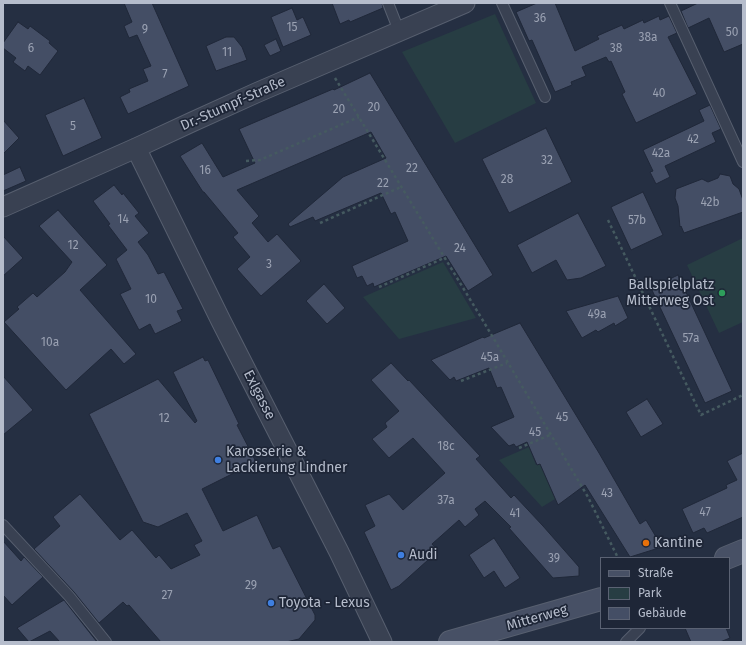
<!DOCTYPE html>
<html>
<head>
<meta charset="utf-8">
<style>
  body { margin:0 }
  #map { position:relative; width:746px; height:645px; overflow:hidden; background:#252f42; font-family:"Fira Sans",sans-serif }
  canvas { display:block }
  .frame { position:absolute; inset:0; border:4px solid #b6bdcc; pointer-events:none }
  .legend { position:absolute; left:600px; top:557px; width:130px; height:72px; box-sizing:border-box; background:#1e2637; border:1px solid #5b6273; margin:0; padding:5px 7px; list-style:none; font-size:12px; color:#b6bdcc }
  .legend li { display:flex; align-items:center; gap:8px; height:20px }
  .legend b { width:20px; border:1px solid #5b6273 }
</style>
</head>
<body>
<div id="map">
<canvas width="746" height="645"></canvas>
<div class="frame"></div>
<ul class="legend">
<li><b style="height:5px;background:#475065"></b>Straße</li>
<li><b style="height:11px;background:#273d43"></b>Park</li>
<li><b style="height:11px;background:#444e65"></b>Gebäude</li>
</ul>
</div>
<script>
const ctx = document.querySelector('canvas').getContext('2d');
ctx.lineJoin = 'round';
function fill(path, color) {
  ctx.fillStyle = color;
  ctx.fill(path, 'evenodd');
}
function toPath(rows) {
  const path = new Path2D();
  for (const r of rows) {
    path.moveTo(r[0], r[1]);
    for (let i = 2; i < r.length; i += 2) path.lineTo(r[i], r[i + 1]);
  }
  return path;
}
function strokePath(path, color, width, dash) {
  ctx.strokeStyle = color;
  ctx.lineWidth = width;
  ctx.lineCap = dash ? 'butt' : 'round';
  ctx.setLineDash(dash || []);
  ctx.stroke(path);
}
function drawText(font, color, halo, rows, align = 'center') {
  ctx.font = font + ' "Fira Sans",sans-serif';
  ctx.lineWidth = 3.5;
  ctx.setLineDash([]);
  ctx.textBaseline = 'middle';
  ctx.strokeStyle = halo;
  ctx.fillStyle = color;
  for (const [text, x, y, turn = 0] of rows) {
    ctx.save();
    ctx.translate(x, y);
    ctx.rotate((+turn || 0) * Math.PI / 180);
    ctx.textAlign = isNaN(turn) ? turn : align;
    if (halo) ctx.strokeText(text, 0, 0);
    ctx.fillText(text, 0, 0);
    ctx.restore();
  }
}
fill(toPath([
  [495,14,536,103,455,143,402,52],
  [743,238,743,322,719,333,687,265],
  [443,262,476,318,399,339,363,297],
  [529,447,536,465,540,464,555,499,542,507,499,460]
]), '#273d43');
const building = toPath([
  [124,3,152,3,189,86,128,114,120,97,130,92,129,89,148,81,143,69,151,66,137,35,129,38,124,26,132,22,124,3],
  [332,3,382,3,383,8,350,22,349,20,340,24,332,3],
  [537,3,555,3,575,51,599,39,597,36,622,25,624,29,643,20,644,23,659,16,660,20,669,16,677,33,668,37,697,94,636,123,622,94,625,92,611,61,609,62,606,57,582,67,586,76,571,82,572,85,555,92,532,40,529,41,516,12,537,3],
  [698,3,743,3,743,44,724,52,709,18,688,28,681,11,698,3],
  [292,8,297,20,303,17,311,35,283,47,271,17,292,8],
  [18,22,28,29,30,26,50,41,49,43,58,51,40,75,28,66,25,71,13,62,16,58,3,48,3,43,18,22],
  [226,37,234,37,242,47,247,60,216,71,206,46,226,37],
  [276,39,281,51,270,56,264,45,276,39],
  [370,73,493,275,468,291,446,256,374,287,373,283,367,286,362,276,357,278,352,266,408,241,395,212,391,214,381,193,315,221,313,217,290,227,288,224,343,177,386,158,371,132,237,190,259,216,252,223,268,242,277,234,301,261,261,296,237,269,250,257,233,237,238,233,204,192,203,192,180,156,202,143,223,177,255,163,239,129,333,89,334,90,370,73],
  [84,98,102,138,63,156,45,115,84,98],
  [710,105,721,129,712,133,716,142,665,166,670,177,656,184,650,172,653,171,643,150,704,121,699,110,710,105],
  [3,120,19,138,3,154,3,120],
  [546,128,572,182,509,213,482,159,546,128],
  [20,167,26,181,3,191,3,175,20,167],
  [720,174,730,176,733,184,739,189,743,200,743,212,684,233,681,226,680,227,678,206,675,198,676,189,702,179,708,182,718,178,720,174],
  [114,185,122,195,123,193,139,213,135,216,149,233,138,242,148,255,158,274,164,272,183,309,177,311,182,321,155,334,150,324,139,330,120,294,131,289,116,259,127,250,108,225,110,224,93,201,114,185],
  [643,192,663,235,631,250,611,207,643,192],
  [58,210,107,265,80,290,136,354,124,364,111,349,66,390,4,322,19,309,17,307,33,293,37,297,65,272,72,262,39,226,58,210],
  [578,213,606,266,581,278,567,280,556,260,532,273,517,245,578,213],
  [3,236,23,258,3,276,3,236],
  [678,275,732,391,705,403,651,288,678,275],
  [324,284,345,308,327,324,306,301,324,284],
  [618,296,628,318,615,326,614,323,598,332,596,330,582,338,566,311,618,296],
  [520,323,599,453,640,524,646,520,662,547,630,557,585,485,558,505,540,464,537,465,527,442,516,447,514,444,509,446,491,427,514,417,501,387,497,388,489,368,456,381,454,377,450,380,431,360,483,337,484,338,520,323],
  [203,357,205,361,208,360,239,424,237,425,256,462,202,489,223,531,257,515,273,549,280,546,315,615,315,620,299,639,286,642,161,642,129,605,127,606,123,602,99,623,74,592,34,549,60,526,53,517,80,494,120,540,132,530,156,558,159,555,171,569,200,555,194,545,202,541,187,513,158,527,143,522,89,414,158,379,195,423,197,421,173,372,203,357],
  [391,363,408,381,409,380,480,456,476,459,511,498,514,495,543,526,579,567,579,576,553,578,509,528,511,527,485,501,475,509,479,515,465,527,459,520,432,544,438,551,399,586,391,590,364,532,375,526,365,505,389,494,403,510,445,473,413,438,389,458,372,439,387,427,385,423,399,411,371,380,391,363],
  [3,376,33,410,3,435,3,376],
  [647,399,663,424,641,437,626,412,647,399],
  [743,453,743,517,707,533,704,528,693,533,682,509,727,488,726,485,737,480,727,461,743,453],
  [494,538,520,578,505,588,494,571,484,578,469,555,494,538],
  [3,541,21,561,24,557,43,577,12,605,3,595,3,541],
  [64,600,97,642,60,642,50,631,29,642,17,628,64,600],
  [685,628,726,628,730,638,720,642,691,642,685,628]
]);
fill(building, '#444e65');
strokePath(building, '#202839', 1);
const lane = toPath([
  [388,3,399,31],
  [502,3,545,97],
  [670,3,743,162],
  [3,525,69,596,106,642],
  [626,642,640,628]
]);
const street = toPath([
  [136,148,221,321,339,552,382,642],
  [3,207,136,148,192,122,256,93,465,3]
]);
const secondary = toPath([
  [726,558,743,551],
  [450,642,601,599]
]);
strokePath(lane, '#575f6f', 12);
strokePath(street, '#575f6f', 21);
strokePath(secondary, '#575f6f', 24);
strokePath(toPath([
  [335,78,479,314,588,497,618,558],
  [246,161,260,160,359,117],
  [608,220,701,415,743,395],
  [320,223,401,187],
  [379,287,444,258],
  [461,381,507,363],
  [519,448,550,435]
]), '#455a60', 2.5, [3, 3]);
strokePath(lane, '#394152', 10);
strokePath(street, '#394152', 19);
strokePath(secondary, '#475065', 22);
for (const [x, y, r, color] of [
  [722,293,4,"#2e9e5b"],
  [218,460,4,"#3f7fe0"],
  [646,543,4,"#e8710a"],
  [401,555,4,"#3f7fe0"],
  [271,603,4,"#3f7fe0"]
]) {
  const dot = new Path2D();
  dot.arc(x, y, r, 0, 2 * Math.PI);
  ctx.fillStyle = color;
  ctx.fill(dot);
  strokePath(dot, '#1e2637', 1.5);
}
drawText('12px', '#9aa1b2', null, [
  ["36",540,19],
  ["15",292,28],
  ["9",145,30],
  ["50",732,33],
  ["38a",648,38],
  ["6",31,49],
  ["38",616,49],
  ["11",227,53],
  ["7",165,75],
  ["40",659,94],
  ["20",374,108],
  ["20",339,110],
  ["5",73,127],
  ["42",693,140],
  ["42a",661,154],
  ["32",547,161],
  ["22",412,169],
  ["16",205,171],
  ["28",507,180],
  ["22",383,184],
  ["42b",710,203],
  ["14",123,220],
  ["57b",637,221],
  ["12",73,246],
  ["24",460,249],
  ["3",269,265],
  ["10",151,300],
  ["49a",597,315],
  ["57a",691,339],
  ["10a",50,343],
  ["45a",490,358],
  ["45",562,418],
  ["12",164,419],
  ["45",535,433],
  ["18c",446,447],
  ["43",607,494],
  ["37a",446,501],
  ["47",705,513],
  ["41",515,514],
  ["39",554,559],
  ["29",251,586],
  ["27",167,596]
]);
drawText('14px', '#b6bdcc', '#1e2637', [
  ["Dr.-Stumpf-Straße",233,104,-24],
  ["Exlgasse",259,395,63],
  ["Mitterweg",537,618,-16]
]);
drawText('14px', '#b6bdcc', '#1e2637', [
  ["Ballspielplatz",714,285,"right"],
  ["Mitterweg Ost",714,301,"right"],
  ["Karosserie &",226,452],
  ["Lackierung Lindner",226,468],
  ["Kantine",654,543],
  ["Audi",409,555],
  ["Toyota - Lexus",279,603]
], 'left');
</script>
</body>
</html>
